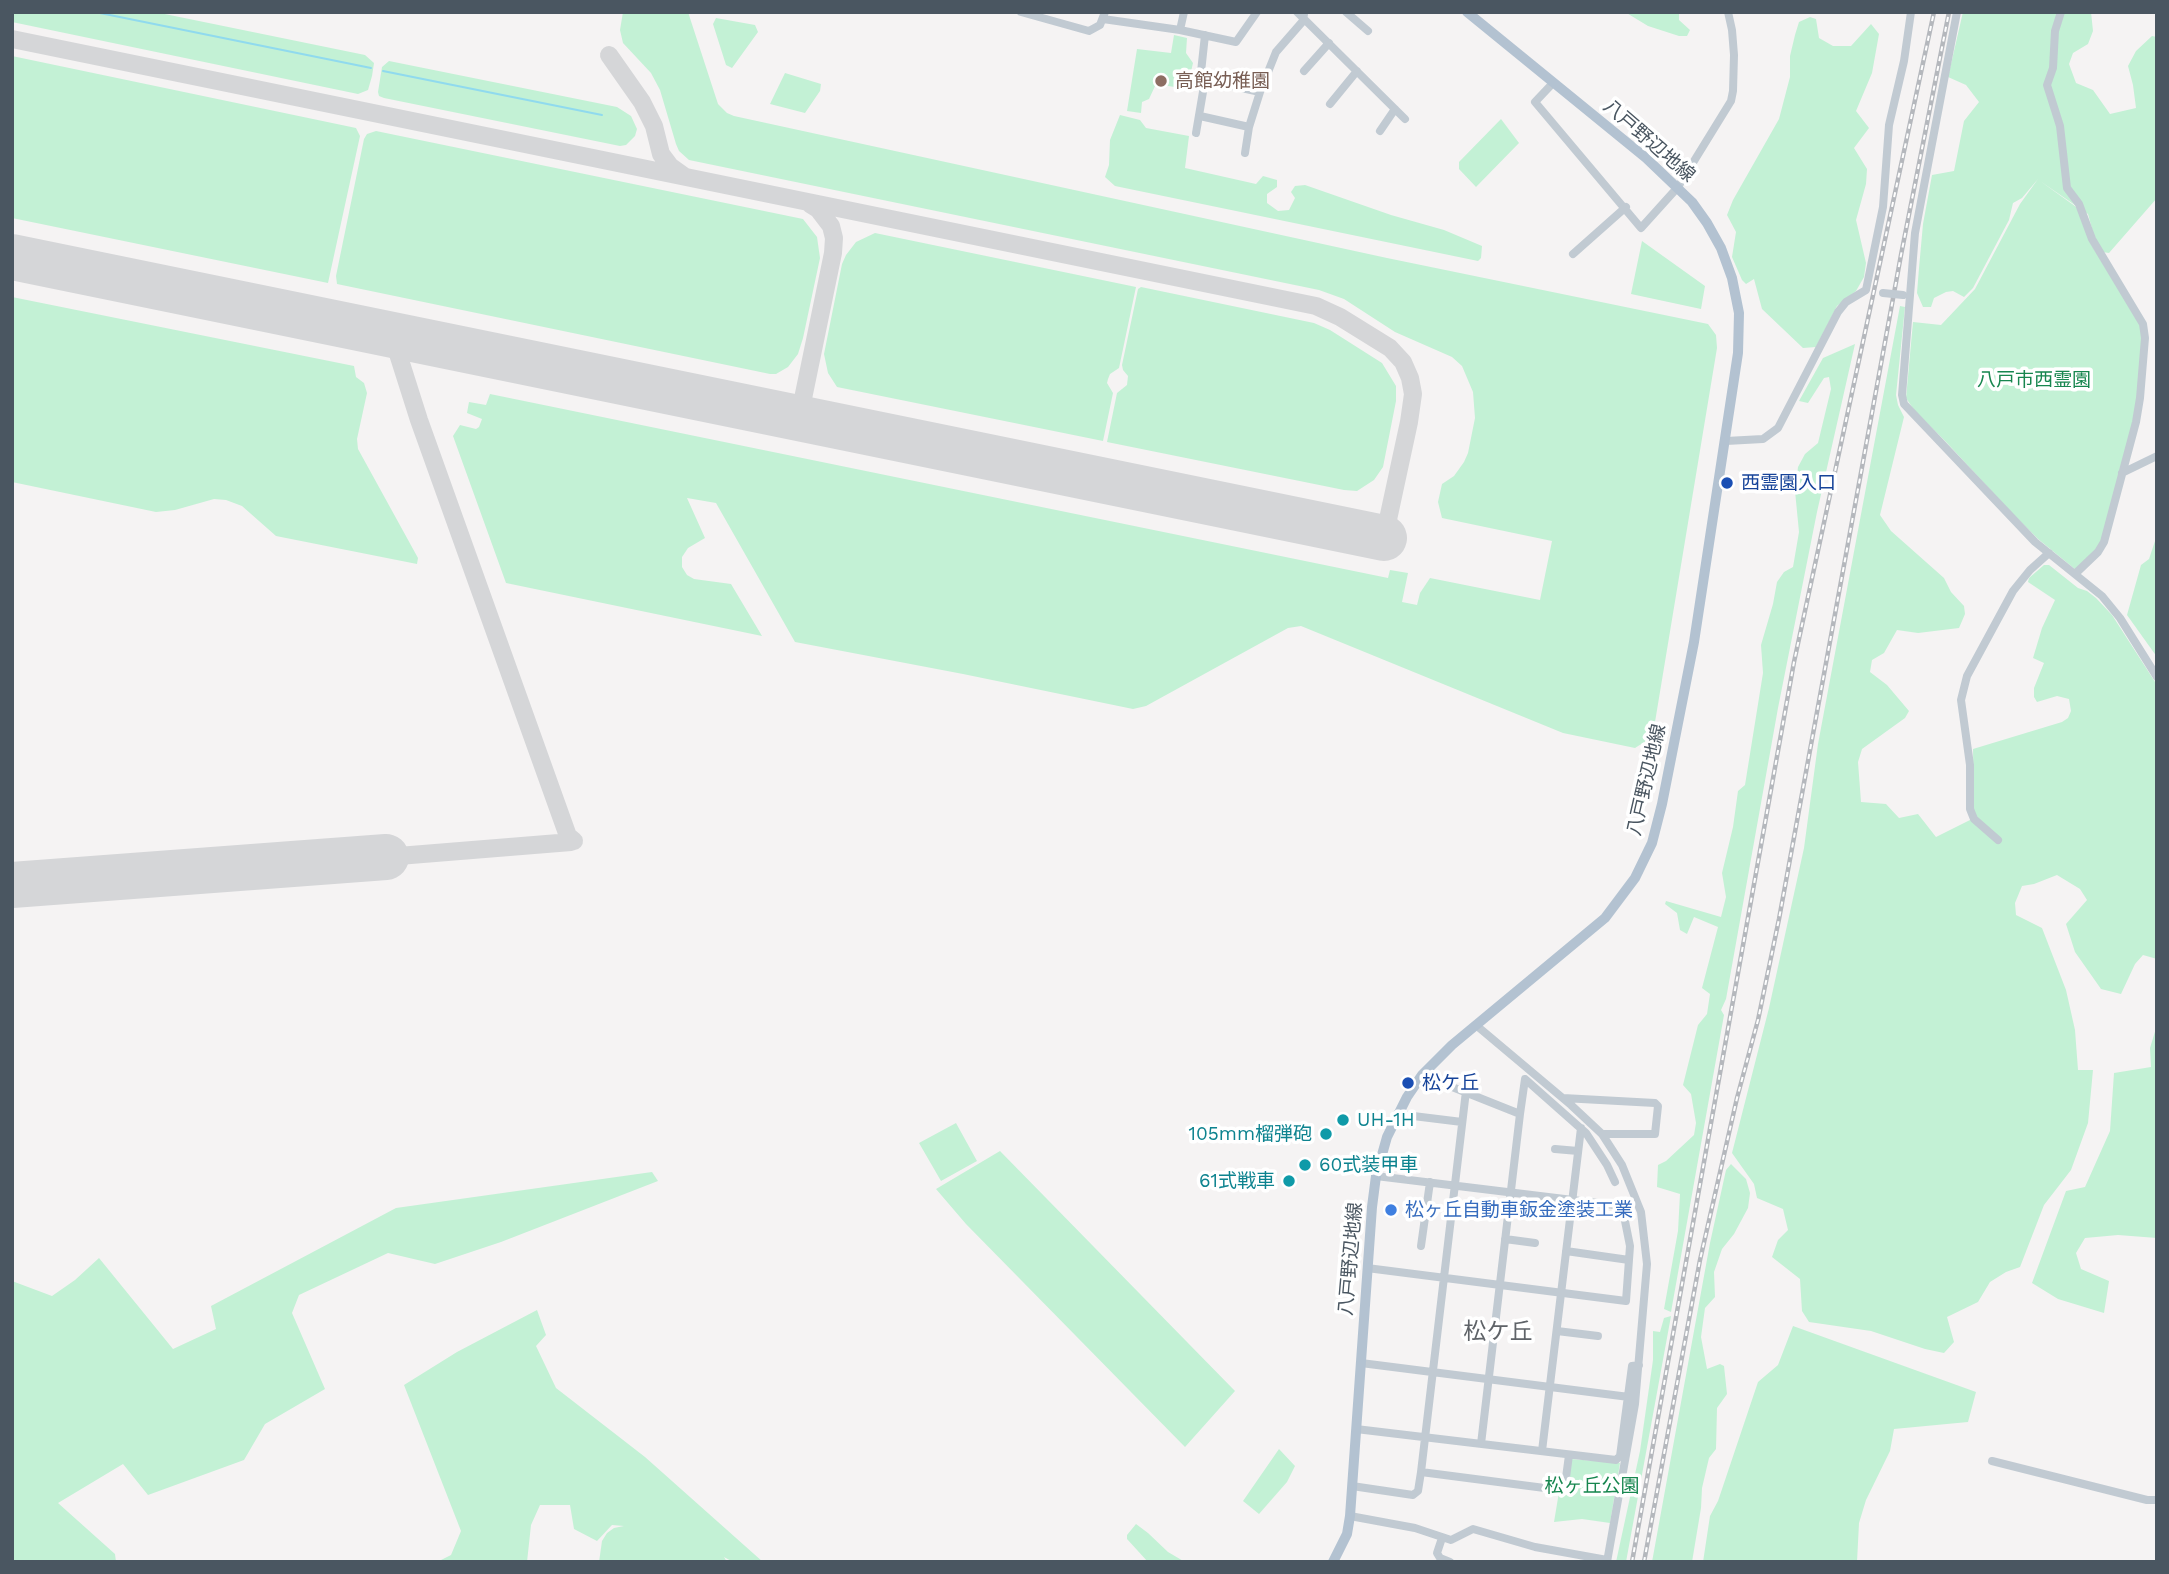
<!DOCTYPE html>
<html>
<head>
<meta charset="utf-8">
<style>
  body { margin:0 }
  #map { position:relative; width:2169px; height:1574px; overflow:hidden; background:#f5f3f3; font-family:"Work Sans",sans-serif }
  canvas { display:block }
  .frame { position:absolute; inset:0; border:14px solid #4a5661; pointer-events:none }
</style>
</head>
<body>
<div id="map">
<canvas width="2169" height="1574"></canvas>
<div class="frame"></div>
</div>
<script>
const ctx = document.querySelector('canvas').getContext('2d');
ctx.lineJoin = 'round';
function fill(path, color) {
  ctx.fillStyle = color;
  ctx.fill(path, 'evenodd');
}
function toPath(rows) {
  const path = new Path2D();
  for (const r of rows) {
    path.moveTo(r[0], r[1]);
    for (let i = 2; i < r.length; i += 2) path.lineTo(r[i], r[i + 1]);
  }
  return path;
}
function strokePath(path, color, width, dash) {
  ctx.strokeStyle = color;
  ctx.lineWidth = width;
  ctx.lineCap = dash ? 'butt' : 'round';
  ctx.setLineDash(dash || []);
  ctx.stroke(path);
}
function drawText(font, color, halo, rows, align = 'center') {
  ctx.font = font + ' "Work Sans","Noto Sans JP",sans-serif';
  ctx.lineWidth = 7;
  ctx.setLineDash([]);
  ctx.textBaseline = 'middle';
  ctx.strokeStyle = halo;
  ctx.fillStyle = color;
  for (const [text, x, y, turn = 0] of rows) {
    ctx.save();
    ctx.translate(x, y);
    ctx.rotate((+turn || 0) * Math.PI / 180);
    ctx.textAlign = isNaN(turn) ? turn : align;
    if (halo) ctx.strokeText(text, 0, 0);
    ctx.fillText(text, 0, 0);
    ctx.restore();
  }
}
fill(toPath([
  [12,12,155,12,365,55,374,63,372,76,368,90,358,94,12,22],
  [623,12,688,12,718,104,727,113,734,116,1387,258,1708,324,1716,335,1717,348,1655,722,1650,735,1646,741,1635,748,1563,733,1301,626,1288,628,1146,706,1133,709,963,674,795,642,716,503,687,498,705,538,688,548,682,557,682,567,687,575,694,579,731,584,762,636,506,583,453,436,460,425,476,429,479,427,482,419,467,413,469,402,486,405,490,394,1388,578,1390,570,1408,573,1402,602,1417,605,1420,593,1430,578,1540,600,1552,541,1442,518,1438,502,1442,484,1454,476,1464,462,1468,453,1475,418,1473,392,1462,366,1452,357,1395,332,1344,299,1319,290,689,160,679,151,676,144,660,90,651,73,623,43,620,30],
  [1625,12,1679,12,1679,20,1690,30,1687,36,1679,36,1648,26],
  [1963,12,2091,12,2093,31,2088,44,2073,53,2069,64,2076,83,2093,90,2110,114,2136,108,2133,85,2128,66,2136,51,2152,36,2157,37,2157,198,2109,253,2102,252,2094,236,2088,214,2040,181,2079,209,2091,244,2142,328,2142,362,2133,423,2102,544,2096,552,2076,570,2038,539,2010,511,1947,443,1914,410,1906,398,1913,322,1941,325,1975,289,2020,204,2038,179,2022,198,2013,203,2009,220,1973,288,1964,297,1953,291,1946,292,1934,298,1931,307,1923,307,1917,293,1919,268,1923,224,1932,175,1954,171,1964,121,1979,102,1966,85,1948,77],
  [1810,17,1816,19,1819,38,1833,46,1851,46,1871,24,1879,34,1872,73,1856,111,1869,128,1854,148,1867,169,1866,184,1856,220,1866,263,1864,277,1856,291,1837,306,1816,347,1803,348,1762,309,1754,279,1746,284,1742,280,1732,257,1736,232,1727,215,1733,200,1779,119,1790,77,1790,56,1795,35,1799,22],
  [716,18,755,25,758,32,732,68,726,65,713,24],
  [1174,35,1187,38,1186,53,1193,63,1187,89,1156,84,1149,99,1142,102,1141,113,1127,111,1137,49,1171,53],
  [12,56,356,128,360,136,328,283,12,218],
  [389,61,617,107,631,116,637,129,635,136,626,145,620,146,384,98,379,96,378,92,382,67],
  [785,73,821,84,820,91,805,113,770,104],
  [1120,115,1140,120,1146,128,1189,136,1185,168,1256,184,1263,176,1277,180,1277,187,1267,194,1267,203,1278,211,1289,210,1295,198,1291,192,1295,186,1305,185,1391,215,1444,230,1482,246,1481,258,1478,261,1115,186,1105,177,1109,165,1110,140],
  [1501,119,1519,143,1476,187,1459,169,1459,162],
  [376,131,803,219,817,237,820,258,803,338,798,354,788,367,776,374,770,374,337,284,336,276,364,139,367,134],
  [875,233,1136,287,1119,368,1110,374,1108,379,1107,383,1113,393,1103,441,837,387,828,373,824,354,842,264,846,255,856,242],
  [1642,241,1705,286,1701,309,1631,294],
  [1141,287,1314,323,1330,330,1382,363,1396,386,1396,401,1383,467,1374,480,1357,491,1344,490,1107,442,1117,393,1127,385,1128,376,1123,370,1122,365,1138,289],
  [12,297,354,366,356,377,364,383,367,393,357,439,358,449,418,558,417,564,276,536,242,506,226,500,214,499,175,510,156,512,12,482],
  [1900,306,1905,307,1896,395,1898,405,1904,417,1880,515,1891,531,1944,578,1951,592,1964,606,1965,614,1959,628,1918,633,1897,630,1884,653,1872,660,1870,672,1887,685,1909,711,1905,718,1862,749,1858,762,1861,802,1886,804,1899,818,1918,814,1936,837,1974,818,1973,749,2062,722,2068,718,2071,711,2069,699,2057,696,2037,702,2034,697,2034,688,2044,663,2033,658,2042,628,2055,600,2028,582,2029,578,2044,565,2049,565,2078,588,2087,591,2096,598,2112,615,2157,685,2157,959,2143,955,2135,964,2121,994,2101,989,2075,952,2066,924,2087,900,2080,889,2057,875,2034,884,2022,886,2015,903,2016,915,2042,928,2066,990,2075,1030,2078,1070,2093,1070,2088,1123,2071,1170,2044,1205,2020,1267,2006,1272,1990,1282,1978,1302,1947,1317,1954,1342,1944,1353,1925,1349,1871,1331,1809,1322,1802,1311,1800,1279,1772,1257,1778,1240,1788,1230,1783,1209,1757,1198,1754,1184,1732,1153,1769,1008,1804,848,1818,744],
  [1855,344,1817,512,1778,708,1726,999,1721,1010,1724,1015,1671,1312,1664,1309,1678,1231,1680,1194,1657,1187,1658,1165,1666,1161,1694,1135,1696,1123,1691,1094,1683,1085,1698,1025,1707,1014,1710,994,1702,988,1718,927,1694,917,1687,934,1680,930,1677,913,1665,904,1666,901,1721,917,1726,897,1722,873,1733,827,1738,791,1745,785,1763,673,1761,645,1773,604,1777,582,1784,572,1793,567,1799,532,1795,491,1798,467,1805,454,1818,443,1831,389,1829,377,1824,378,1808,403,1799,401,1823,358],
  [2157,535,2157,657,2127,615,2141,565,2149,559],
  [2157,1025,2157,1238,2118,1235,2085,1238,2076,1253,2081,1269,2109,1281,2104,1313,2058,1299,2032,1283,2066,1191,2085,1187,2110,1131,2114,1073,2151,1067,2150,1048],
  [956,1123,977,1161,941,1181,919,1143],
  [1000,1151,1235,1391,1185,1447,966,1224,936,1189],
  [1731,1164,1746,1179,1750,1193,1748,1208,1734,1234,1722,1249,1714,1272,1715,1297,1705,1308,1701,1337,1707,1369,1720,1364,1724,1366,1727,1394,1717,1408,1716,1449,1709,1458,1702,1488,1701,1508,1692,1562,1652,1562,1710,1243,1726,1170],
  [652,1172,658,1181,501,1242,435,1264,388,1253,299,1295,292,1313,325,1389,265,1424,244,1460,148,1495,123,1464,58,1503,115,1554,116,1562,12,1562,12,1281,52,1296,75,1280,99,1258,173,1349,216,1329,211,1306,396,1208],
  [537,1310,546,1335,536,1346,556,1388,645,1457,763,1562,733,1562,724,1557,727,1562,599,1562,602,1541,607,1533,614,1528,624,1526,612,1525,597,1541,574,1529,570,1505,540,1505,531,1525,527,1562,437,1562,451,1555,461,1531,404,1385,457,1352],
  [1671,1316,1626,1562,1616,1562,1640,1451,1653,1360,1653,1331,1660,1332,1664,1318],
  [1793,1326,1976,1392,1968,1422,1894,1429,1890,1451,1866,1500,1859,1523,1857,1562,1703,1562,1710,1516,1718,1501,1758,1382,1778,1365],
  [1279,1449,1295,1466,1287,1482,1259,1514,1243,1501],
  [1571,1459,1620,1463,1610,1523,1582,1519,1554,1522,1559,1492,1567,1490],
  [1136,1524,1148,1533,1168,1552,1185,1562,1148,1562,1127,1539,1127,1535]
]), '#c3f1d5');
strokePath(toPath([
  [95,12,371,68],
  [383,71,602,115]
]), '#90daee', 2);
strokePath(toPath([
  [12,39,1316,306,1340,317,1390,348,1403,362,1410,378,1413,394,1409,422,1384,538],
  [609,55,642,102,654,126,661,154,670,166,684,176],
  [392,335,419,420,568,836,574,841],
  [799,418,833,253,834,238,831,226,818,209,810,204],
  [386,857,571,842]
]), '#d5d6d8', 18);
strokePath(toPath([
  [12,257,1384,538],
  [12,885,386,857]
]), '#d5d6d8', 46);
strokePath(toPath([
  [1021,12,1089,31,1100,25,1105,12],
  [1297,12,1405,119],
  [1346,12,1368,31],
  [1957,12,1915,233,1902,395,1904,404,2035,542,2102,596,2120,618,2157,677],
  [2061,12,2055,31,2053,68,2047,85,2060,126,2067,188,2079,204,2092,239,2143,324,2145,338,2140,398,2136,422,2104,542,2098,552,2075,574],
  [1103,19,1180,30,1236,42,1257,12],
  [1180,30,1184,12],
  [1304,71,1329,43],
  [1205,80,1260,92,1276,52,1303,21,1304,14],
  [1553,83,1535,102,1641,228,1678,187,1731,101,1733,91,1734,55,1732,30,1728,12],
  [1330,104,1357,71],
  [1200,116,1249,127],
  [1380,131,1395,109],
  [1196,133,1205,80,1201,72,1205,35],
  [1245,153,1249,127,1260,92],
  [1573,254,1626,207],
  [1726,441,1763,439,1778,428,1838,312,1846,302,1866,290,1883,207,1889,125,1904,61,1911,12],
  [2122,473,2157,456],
  [1998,840,1974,819,1970,809,1970,765,1961,700,1967,676,2013,591,2030,570,2049,553],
  [1477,1026,1571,1105,1602,1134,1622,1165,1641,1212,1647,1264,1635,1404,1607,1562],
  [1422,1075,1520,1114,1481,1444],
  [1563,1098,1655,1103,1658,1106,1655,1134,1602,1134],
  [1397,1114,1462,1122],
  [1520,1114,1525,1079,1586,1133,1607,1165,1615,1182],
  [1555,1149,1578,1151],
  [1505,1239,1535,1243],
  [1421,1246,1430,1182],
  [1566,1251,1629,1260],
  [1367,1268,1626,1301,1630,1246,1622,1206,1376,1176],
  [1557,1331,1598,1336],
  [1361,1363,1629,1397],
  [1356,1429,1616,1460,1620,1456,1632,1366,1639,1365],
  [1542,1451,1581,1128],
  [1992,1461,2147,1500,2157,1500],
  [1421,1472,1466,1091],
  [1352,1486,1413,1495,1418,1491,1421,1472,1560,1490,1565,1485,1569,1455],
  [1350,1516,1415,1528,1451,1540,1473,1529,1535,1547,1607,1560],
  [1442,1538,1437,1553,1440,1558,1450,1562]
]), '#c1cad2', 8);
strokePath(toPath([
  [1333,1562,1347,1534,1350,1516,1372,1207,1376,1176,1387,1137,1407,1097,1422,1075,1452,1045,1605,918,1635,878,1652,843,1662,804,1694,642,1738,353,1739,313,1732,278,1721,248,1707,223,1692,202,1646,158,1467,12]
]), '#b3c2d1', 10);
const rail = toPath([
  [1632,1562,1794,662,1934,12],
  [1644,1562,1700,1260,1737,1098,1758,1020,1779,919,1901,255,1949,12]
]);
strokePath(rail, '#b5b8bd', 4.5);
strokePath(rail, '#fff', 2, [5]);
strokePath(toPath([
  [1883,293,1903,295]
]), '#c1cad2', 8);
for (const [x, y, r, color] of [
  [1161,81,7,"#8d6e63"],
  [1727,483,7,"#1a4fb4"],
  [1408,1083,7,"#1a4fb4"],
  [1343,1120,7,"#0f9aa8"],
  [1326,1134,7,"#0f9aa8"],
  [1305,1165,7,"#0f9aa8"],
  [1289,1181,7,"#0f9aa8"],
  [1391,1210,7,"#3f7fe0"]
]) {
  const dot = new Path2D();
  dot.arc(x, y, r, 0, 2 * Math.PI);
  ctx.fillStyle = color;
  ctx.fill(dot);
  strokePath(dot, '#fff', 2.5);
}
drawText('19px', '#785e54', '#fff', [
  ["高館幼稚園",1175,81]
], 'left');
drawText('19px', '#4a5661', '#fff', [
  ["八戸野辺地線",1649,141,41],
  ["八戸野辺地線",1647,780,-77],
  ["八戸野辺地線",1351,1259,-85]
]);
drawText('19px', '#17864f', '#fff', [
  ["八戸市西霊園",2034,380],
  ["松ヶ丘公園",1592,1486]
]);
drawText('19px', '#164399', '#fff', [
  ["西霊園入口",1741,483],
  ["松ケ丘",1422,1083]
], 'left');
drawText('19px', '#0d838f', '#fff', [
  ["UH-1H",1357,1120],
  ["105mm榴弾砲",1312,1134,"right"],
  ["60式装甲車",1319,1165],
  ["61式戦車",1275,1181,"right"]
], 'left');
drawText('19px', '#366cbe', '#fff', [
  ["松ヶ丘自動車鈑金塗装工業",1405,1210]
], 'left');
drawText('23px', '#5f6368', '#fff', [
  ["松ケ丘",1498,1332]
]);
</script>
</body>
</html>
